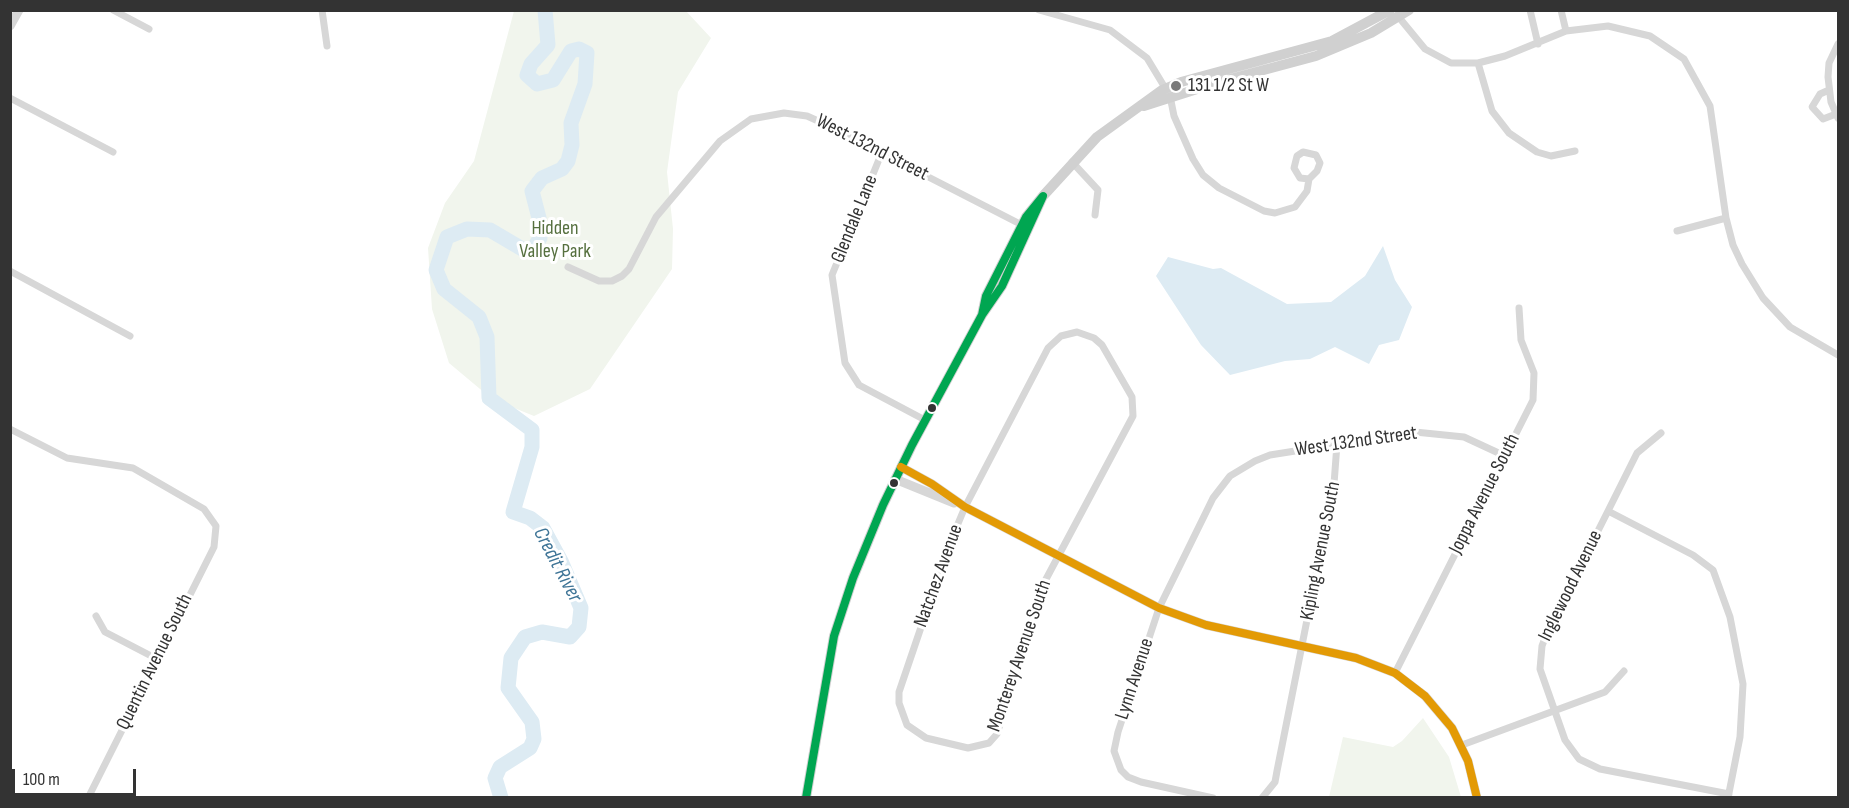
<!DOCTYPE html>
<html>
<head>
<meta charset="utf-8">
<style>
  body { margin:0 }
  #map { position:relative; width:1849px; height:808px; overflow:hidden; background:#fff; font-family:"Sofia Sans Condensed",sans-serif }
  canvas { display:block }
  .frame { position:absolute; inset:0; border:12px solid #333; pointer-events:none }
  .scale { position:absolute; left:12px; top:769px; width:124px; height:27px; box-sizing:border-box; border:3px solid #333; border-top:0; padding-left:8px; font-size:18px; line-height:21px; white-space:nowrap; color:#333; -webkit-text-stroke:4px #fff; paint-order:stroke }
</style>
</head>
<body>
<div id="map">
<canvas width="1849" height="808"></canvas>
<div class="frame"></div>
<div class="scale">100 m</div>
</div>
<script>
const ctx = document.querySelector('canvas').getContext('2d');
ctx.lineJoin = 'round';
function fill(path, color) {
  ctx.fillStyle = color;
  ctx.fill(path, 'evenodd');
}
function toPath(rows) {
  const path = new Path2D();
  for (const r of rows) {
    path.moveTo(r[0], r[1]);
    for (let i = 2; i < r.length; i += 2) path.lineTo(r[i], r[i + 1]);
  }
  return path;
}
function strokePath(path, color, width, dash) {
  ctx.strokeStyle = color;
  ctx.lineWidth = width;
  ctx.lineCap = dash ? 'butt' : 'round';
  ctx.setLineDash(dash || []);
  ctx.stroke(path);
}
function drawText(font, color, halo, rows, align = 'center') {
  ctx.font = font + ' "Sofia Sans Condensed",sans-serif';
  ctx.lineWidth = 6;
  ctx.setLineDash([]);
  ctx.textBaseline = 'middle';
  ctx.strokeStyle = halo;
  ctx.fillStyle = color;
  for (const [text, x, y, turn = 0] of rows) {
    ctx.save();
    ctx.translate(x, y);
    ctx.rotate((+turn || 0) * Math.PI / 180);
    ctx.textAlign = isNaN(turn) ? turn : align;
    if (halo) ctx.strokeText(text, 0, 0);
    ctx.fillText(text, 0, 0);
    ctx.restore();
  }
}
fill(toPath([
  [514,11,686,11,711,38,678,92,667,172,673,229,672,269,590,389,534,416,492,399,449,363,432,309,428,248,445,203,474,161],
  [1423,718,1449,757,1461,797,1329,797,1343,737,1393,747,1402,741]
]), '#f1f5ed');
fill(toPath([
  [1383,246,1395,280,1412,307,1399,340,1379,345,1369,364,1335,347,1310,359,1285,361,1230,375,1201,345,1156,276,1168,257,1213,269,1221,268,1287,304,1331,302,1365,276]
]), '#ddebf3');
strokePath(toPath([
  [501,798,495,778,500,767,530,748,534,739,532,722,508,688,511,658,525,637,542,632,570,637,579,627,581,608,561,561,543,528,530,518,513,512,532,447,532,430,489,398,487,337,479,317,444,289,436,270,447,237,467,229,490,230,524,250,533,249,540,238,539,218,532,191,542,178,562,169,568,161,572,145,571,123,585,84,587,53,579,49,571,51,553,80,537,84,527,75,531,64,548,45,545,10]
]), '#ddebf3', 15);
strokePath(toPath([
  [113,10,149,29],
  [322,10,327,46],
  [1039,10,1110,30,1147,58,1170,96,1174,116,1193,159,1203,175,1219,188,1264,211,1275,213,1295,207,1307,191,1309,179,1317,171,1320,163,1316,155,1303,152,1297,156,1294,168,1300,178,1309,179],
  [1530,10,1538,44],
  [1561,10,1566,31],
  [1397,15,1425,49,1451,63,1478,63,1505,56,1566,31,1608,26,1650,36,1684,59,1710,106,1726,218,1733,245,1742,264,1763,298,1790,327,1838,355],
  [1838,44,1829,63,1828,77,1831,102,1838,118],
  [1478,63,1492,111,1509,133,1537,152,1551,156,1575,151],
  [1829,90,1820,94,1812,107,1823,119,1836,114],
  [10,98,113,152],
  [882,152,832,275,845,363,859,385,925,420],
  [1072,162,1098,190,1095,215],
  [1677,231,1726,218],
  [568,267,599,281,612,281,622,276,629,269,656,217,720,141,751,119,784,113,807,116,827,125,1024,226],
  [10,271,130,336],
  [1077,332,1094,338,1102,345,1132,397,1133,416,1045,581,997,734,989,743,968,748,926,738,907,725,899,703,899,692,949,545,965,507,1048,348,1061,336,1077,332],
  [10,429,67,458,133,468,204,509,216,526,214,547,88,798],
  [1661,433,1637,453,1608,511,1548,630,1542,646,1540,669,1565,740,1579,759,1600,769,1729,794],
  [1608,511,1693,555,1713,570,1730,617,1743,684,1740,737,1728,798],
  [96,616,105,632,157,659],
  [1395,673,1533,400,1534,373,1521,340,1519,308],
  [1462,745,1605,692,1624,671],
  [1213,798,1141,782,1128,777,1121,770,1114,751,1118,732,1159,608,1213,498,1230,476,1255,461,1270,455,1415,432,1464,437,1505,456],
  [1262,798,1275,782,1277,771,1334,484,1337,444]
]), '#d7d7d7', 7);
strokePath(toPath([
  [10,26,19,10],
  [901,467,932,484,965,507,1159,608,1206,625,1356,658,1395,673,1425,696,1452,728,1468,761,1477,798],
  [895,479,954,503]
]), '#d7d7d7', 9);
strokePath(toPath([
  [1144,106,1219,82,1316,56,1371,33,1409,10],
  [1043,196,1097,137,1162,90,1181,82,1332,41,1390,10],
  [806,798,834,636,853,578,883,505,912,445,982,315,1002,286,1043,196,1026,217,986,296,982,315]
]), '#d0d0d0', 10);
strokePath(toPath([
  [806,798,834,636,853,578,883,505,912,445,982,315,1002,286,1043,196,1026,217,986,296,982,315]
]), '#00a651', 8);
strokePath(toPath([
  [901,467,932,484,965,507,1159,608,1206,625,1356,658,1395,673,1425,696,1452,728,1468,761,1477,798]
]), '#e39a05', 8);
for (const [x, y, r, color] of [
  [1176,86,6,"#7a7a7a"],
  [932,408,5,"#333"],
  [894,483,5,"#333"]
]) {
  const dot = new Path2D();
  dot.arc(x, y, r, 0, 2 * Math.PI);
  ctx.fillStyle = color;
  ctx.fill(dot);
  strokePath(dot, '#fff', 2);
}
drawText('20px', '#333', '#fff', [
  ["131 1/2 St W",1188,86]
], 'left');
drawText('20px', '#333', '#fff', [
  ["West 132nd Street",872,148,27],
  ["Glendale Lane",855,219,-68],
  ["West 132nd Street",1356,442,-8],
  ["Joppa Avenue South",1485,494,-63],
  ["Kipling Avenue South",1321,551,-79],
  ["Natchez Avenue",939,576,-70],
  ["Inglewood Avenue",1571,586,-64],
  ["Monterey Avenue South",1020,656,-71],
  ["Quentin Avenue South",155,662,-64],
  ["Lynn Avenue",1135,679,-72]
]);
drawText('20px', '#56703f', '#fff', [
  ["Hidden",555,229],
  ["Valley Park",555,252]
]);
drawText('italic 21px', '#3f7597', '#fff', [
  ["Credit River",557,565,62]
]);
</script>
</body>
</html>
